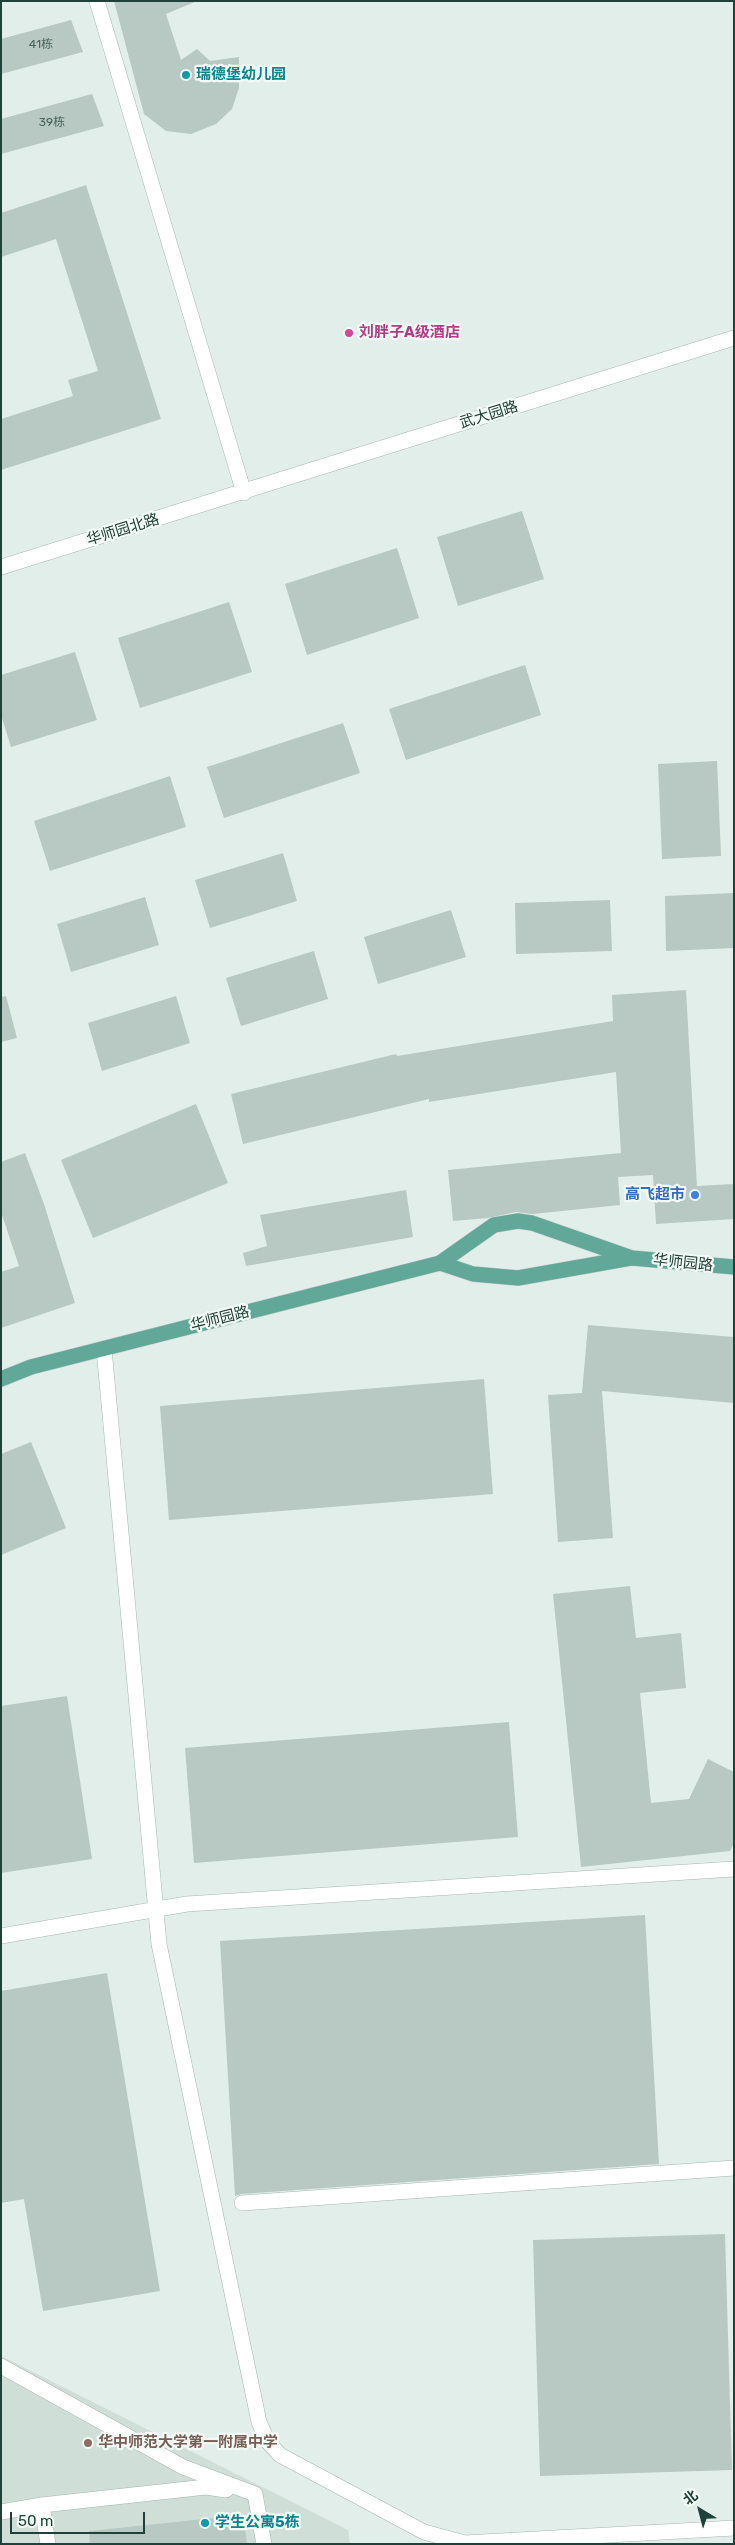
<!DOCTYPE html>
<html>
<head>
<meta charset="utf-8">
<style>
  body { margin:0 }
  #map { position:relative; width:735px; height:2545px; overflow:hidden; background:#e2eee9; font-family:Rubik,"Noto Sans SC",sans-serif }
  canvas { display:block }
  .frame { position:absolute; inset:0; border:2px solid #204139; pointer-events:none }
  .north { position:absolute; left:675px; top:2485px; width:50px; height:50px; -webkit-text-stroke:4px #f3faf6; paint-order:stroke; rotate:323deg; font-size:14px; font-weight:700; line-height:20px; text-align:center; color:#204139 }
  .north::after { content:''; display:block; margin:auto; width:18px; height:22px; background:#204139; clip-path:polygon(50% 0,100% 100%,50% 72%,0 100%) }
  .scale { position:absolute; left:10px; top:2512px; width:135px; height:22px; box-sizing:border-box; border:2px solid #204139; border-top:0; padding-left:6px; font-size:15px; line-height:18px; white-space:nowrap; color:#204139; -webkit-text-stroke:4px #f3faf6; paint-order:stroke }
</style>
</head>
<body>
<div id="map">
<canvas width="735" height="2545"></canvas>
<div class="frame"></div>
<div class="north">北</div>
<div class="scale">50 m</div>
</div>
<script>
const ctx = document.querySelector('canvas').getContext('2d');
ctx.lineJoin = 'round';
function fill(path, color) {
  ctx.fillStyle = color;
  ctx.fill(path, 'evenodd');
}
function toPath(rows) {
  const path = new Path2D();
  for (const r of rows) {
    path.moveTo(r[0], r[1]);
    for (let i = 2; i < r.length; i += 2) path.lineTo(r[i], r[i + 1]);
  }
  return path;
}
function strokePath(path, color, width, dash) {
  ctx.strokeStyle = color;
  ctx.lineWidth = width;
  ctx.lineCap = dash ? 'butt' : 'round';
  ctx.setLineDash(dash || []);
  ctx.stroke(path);
}
function drawText(font, color, halo, rows, align = 'center') {
  ctx.font = font + ' Rubik,"Noto Sans SC",sans-serif';
  ctx.lineWidth = 4.5;
  ctx.setLineDash([]);
  ctx.textBaseline = 'middle';
  ctx.strokeStyle = halo;
  ctx.fillStyle = color;
  for (const [text, x, y, turn = 0] of rows) {
    ctx.save();
    ctx.translate(x, y);
    ctx.rotate((+turn || 0) * Math.PI / 180);
    ctx.textAlign = isNaN(turn) ? turn : align;
    if (halo) ctx.strokeText(text, 0, 0);
    ctx.fillText(text, 0, 0);
    ctx.restore();
  }
}
fill(toPath([
  [1,2356,348,2530,350,2544,1,2544]
]), '#d0ded8');
fill(toPath([
  [114,1,197,1,166,14,181,60,197,49,210,61,239,57,239,88,232,109,216,124,191,134,166,131,144,114],
  [71,20,83,52,1,74,1,39],
  [92,94,104,126,1,154,1,119],
  [86,185,161,419,1,470,1,419,73,396,68,380,98,371,56,239,1,257,1,213],
  [522,511,544,579,458,606,437,537],
  [397,548,419,618,307,655,285,584],
  [229,602,252,672,140,708,118,638],
  [75,652,97,720,11,747,1,715,1,675],
  [525,665,541,715,406,760,389,709],
  [343,723,360,773,224,818,207,767],
  [717,761,721,856,662,859,658,764],
  [170,776,186,827,50,871,34,821],
  [283,853,297,901,210,928,195,880],
  [734,893,734,948,666,951,665,896],
  [145,897,159,945,71,972,57,924],
  [610,900,612,951,516,954,515,903],
  [451,910,466,957,378,984,364,937],
  [314,951,328,999,241,1026,226,978],
  [686,990,697,1186,734,1184,734,1219,656,1224,653,1175,618,1177,620,1205,533,1214,516,1212,488,1218,453,1221,448,1170,621,1153,616,1072,429,1102,429,1099,243,1144,231,1094,396,1054,397,1056,613,1021,612,995],
  [6,996,17,1038,1,1042,1,997],
  [176,996,190,1043,102,1071,88,1023],
  [196,1104,228,1183,93,1238,61,1160],
  [25,1153,44,1204,75,1303,1,1328,1,1272,19,1266,1,1212,1,1162],
  [406,1190,413,1237,246,1266,243,1253,267,1246,260,1215],
  [588,1325,734,1337,734,1403,602,1391,613,1538,558,1542,548,1395,582,1393],
  [484,1379,493,1494,169,1520,160,1406],
  [31,1442,66,1528,1,1555,1,1454],
  [630,1586,636,1638,681,1633,686,1688,640,1693,651,1803,689,1799,708,1759,734,1772,734,1843,730,1851,581,1867,553,1594],
  [67,1696,92,1859,1,1873,1,1706],
  [509,1722,518,1837,194,1863,185,1748],
  [645,1915,659,2164,241,2194,235,2196,220,1941],
  [107,1973,160,2291,43,2311,24,2199,1,2203,1,1991],
  [725,2234,732,2470,540,2476,533,2240],
  [243,2515,247,2544,90,2544,89,2531]
]), '#b7c9c2');
const minor = toPath([
  [97,1,244,493],
  [1,567,734,338],
  [104,1349,159,1944,259,2422,268,2442,280,2455,424,2532,465,2543,734,2528],
  [1,1936,187,1904,734,1869],
  [242,2203,734,2168],
  [1,2366,183,2467,255,2494,264,2544],
  [42,2505,48,2544],
  [1,2512,42,2505,206,2487,226,2490]
]);
const major = toPath([
  [440,1263,473,1274,518,1278,631,1258],
  [1,1379,31,1367,440,1263,494,1225,518,1221,532,1223,632,1258,734,1267]
]);
strokePath(minor, '#a4b7b1', 16);
strokePath(major, '#c1cac8', 16);
strokePath(minor, '#fff', 15);
strokePath(major, '#61a899', 15);
for (const [x, y, r, color] of [
  [186,75,5,"#0f9aa8"],
  [349,333,5,"#d1479c"],
  [695,1195,5,"#3f7fe0"],
  [88,2443,5,"#8d6e63"],
  [205,2523,5,"#0f9aa8"]
]) {
  const dot = new Path2D();
  dot.arc(x, y, r, 0, 2 * Math.PI);
  ctx.fillStyle = color;
  ctx.fill(dot);
  strokePath(dot, '#f3faf6', 2);
}
drawText('12px', '#46635b', null, [
  ["41栋",41,45],
  ["39栋",52,123]
]);
drawText('bold 15px', '#0d838f', '#f3faf6', [
  ["瑞德堡幼儿园",196,75],
  ["学生公寓5栋",215,2523]
], 'left');
drawText('bold 15px', '#b23c85', '#f3faf6', [
  ["刘胖子A级酒店",359,333]
], 'left');
drawText('15px', '#204139', '#f3faf6', [
  ["武大园路",489,415,-17],
  ["华师园北路",123,530,-17],
  ["华师园路",683,1263,6],
  ["华师园路",220,1319,-14]
]);
drawText('bold 15px', '#366cbe', '#f3faf6', [
  ["高飞超市",685,1195]
], 'right');
drawText('bold 15px', '#785e54', '#f3faf6', [
  ["华中师范大学第一附属中学",98,2443]
], 'left');
</script>
</body>
</html>
